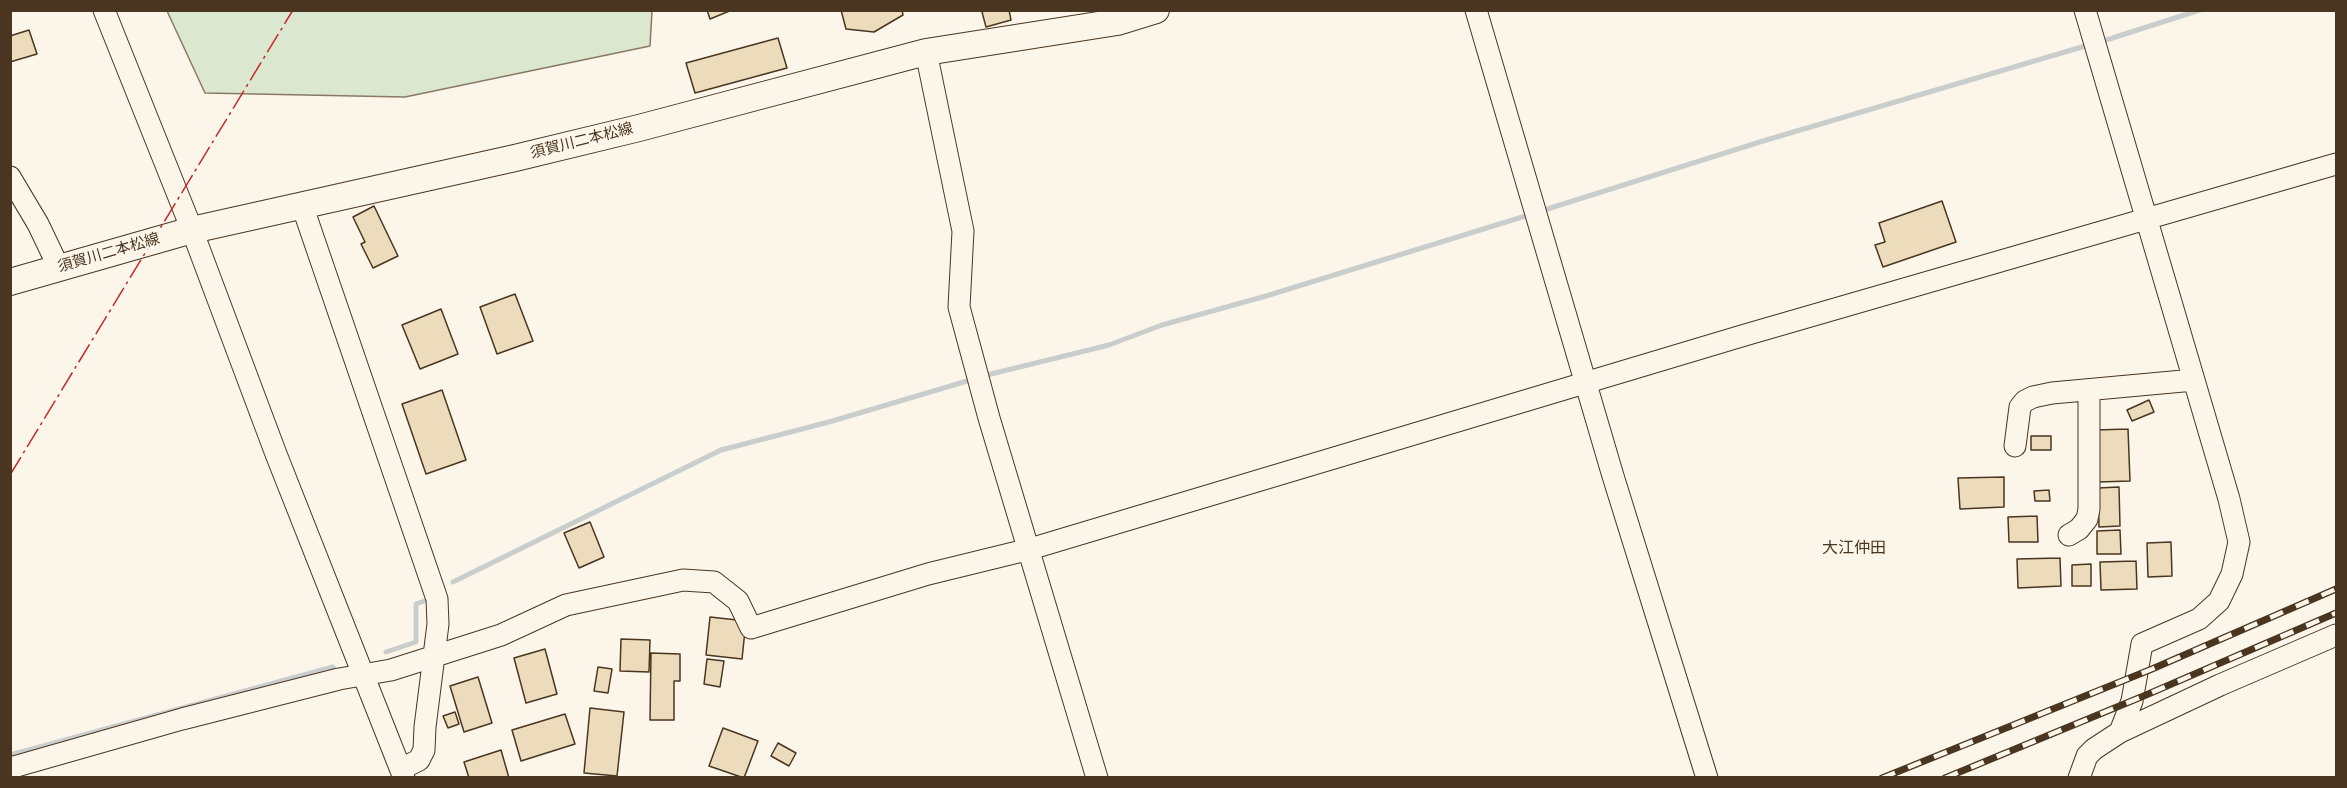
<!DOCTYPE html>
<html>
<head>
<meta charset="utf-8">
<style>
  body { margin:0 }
  #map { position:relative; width:2347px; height:788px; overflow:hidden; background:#fbf6e9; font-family:"Source Sans 3",sans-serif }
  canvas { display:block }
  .frame { position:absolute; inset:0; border:12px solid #4a3520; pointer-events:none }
</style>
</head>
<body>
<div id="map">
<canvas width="2347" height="788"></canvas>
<div class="frame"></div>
</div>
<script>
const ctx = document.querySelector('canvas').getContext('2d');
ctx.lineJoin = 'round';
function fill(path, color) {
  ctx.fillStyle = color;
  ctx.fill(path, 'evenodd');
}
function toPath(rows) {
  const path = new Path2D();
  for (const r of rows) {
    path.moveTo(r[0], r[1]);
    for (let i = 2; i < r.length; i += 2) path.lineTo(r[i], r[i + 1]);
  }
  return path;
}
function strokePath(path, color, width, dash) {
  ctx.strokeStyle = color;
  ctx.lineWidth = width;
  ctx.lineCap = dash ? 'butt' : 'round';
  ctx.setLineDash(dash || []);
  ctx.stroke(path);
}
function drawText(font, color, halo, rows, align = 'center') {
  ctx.font = font + ' "Source Sans 3","Noto Sans JP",sans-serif';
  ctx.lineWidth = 4.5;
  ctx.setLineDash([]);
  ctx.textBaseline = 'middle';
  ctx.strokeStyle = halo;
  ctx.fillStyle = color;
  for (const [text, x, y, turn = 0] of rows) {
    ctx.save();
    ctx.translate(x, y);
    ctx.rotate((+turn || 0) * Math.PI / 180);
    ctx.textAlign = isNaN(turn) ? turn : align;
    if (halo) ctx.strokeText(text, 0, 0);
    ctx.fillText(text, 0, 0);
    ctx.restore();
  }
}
const green = toPath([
  [167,11,652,11,650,46,405,97,205,93,167,11]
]);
fill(green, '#dce7d0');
strokePath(green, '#887966', 1.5);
strokePath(toPath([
  [2100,42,2200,10],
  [1541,211,1763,141,2092,44],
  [983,376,1109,345,1162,325,1266,296,1532,214],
  [453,582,721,450,829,422,974,379],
  [386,652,416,642,416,604,424,601],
  [10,755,333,667]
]), '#c9cecd', 5);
const building = toPath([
  [707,10,732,10,710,19,707,10],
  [841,10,902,10,903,15,874,32,846,29,841,10],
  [986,10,1009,10,1011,20,986,27,982,12,986,10],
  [29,30,37,54,10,62,10,36,29,30],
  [778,38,787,68,695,93,686,63,778,38],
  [1942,201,1956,242,1883,267,1875,245,1885,242,1879,223,1942,201],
  [374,206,398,256,373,268,361,244,365,242,353,217,374,206],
  [515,294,533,341,497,354,480,307,515,294],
  [441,309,458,354,420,369,402,325,441,309],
  [442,390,466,460,426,474,402,404,442,390],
  [2149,400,2154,412,2132,421,2127,410,2149,400],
  [2128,429,2130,481,2098,482,2096,430,2128,429],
  [2031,436,2051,436,2051,450,2031,450,2031,436],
  [2004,477,2004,507,1960,509,1958,478,2004,477],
  [2119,487,2120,526,2099,527,2098,488,2119,487],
  [2049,490,2050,501,2035,501,2034,491,2049,490],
  [2037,516,2038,542,2009,542,2008,517,2037,516],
  [590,522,604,557,579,568,564,533,590,522],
  [2120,530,2121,554,2097,554,2097,531,2120,530],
  [2171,542,2172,576,2148,577,2147,543,2171,542],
  [2060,558,2061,586,2018,588,2017,559,2060,558],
  [2136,561,2137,589,2101,590,2100,562,2136,561],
  [2091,564,2091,586,2072,586,2072,565,2091,564],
  [710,617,746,621,742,659,706,655,710,617],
  [621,639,650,640,649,672,620,671,621,639],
  [545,649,557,694,526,703,514,658,545,649],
  [651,653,680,654,680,681,674,681,674,720,650,720,651,653],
  [707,659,724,661,720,687,704,684,707,659],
  [598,667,612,669,608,693,594,691,598,667],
  [478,677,492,723,464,732,450,686,478,677],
  [590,708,624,712,617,776,584,773,590,708],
  [455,712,459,724,448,728,443,716,455,712],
  [565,714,575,744,521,761,512,730,565,714],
  [723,728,758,741,744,778,709,766,723,728],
  [778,743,796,753,789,766,771,756,778,743],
  [501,750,509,778,469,778,464,762,501,750]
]);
fill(building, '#ecdcbc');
strokePath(building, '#4a3520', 1.5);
const minor = toPath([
  [104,10,192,230,276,454,404,778],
  [1476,10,1613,476,1707,778],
  [2085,10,2229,499,2239,542,2232,574,2219,601,2199,619,2142,644,2132,701,2120,732],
  [926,52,963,231,959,307,989,418,1097,778],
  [10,177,38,224,59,268],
  [302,205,437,599,438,624,425,727,424,750,419,760,401,769],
  [2015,446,2020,407,2025,401,2033,397,2052,393,2194,380],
  [2069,535,2079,529,2087,519,2089,509,2089,390],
  [10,768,182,719,339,679,391,670,501,635,566,605,683,580,714,582,738,601,751,628,928,574,1030,549,1745,335,2336,164],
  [2079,778,2087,756,2094,749,2120,732,2220,685,2336,635]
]);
const major = toPath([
  [10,282,192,230,515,158,639,128,926,52,1117,22,1156,10]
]);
strokePath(minor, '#4a3520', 23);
strokePath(major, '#4a3520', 28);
strokePath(minor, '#fbf6e9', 21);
strokePath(major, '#fbf6e9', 26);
const rail = toPath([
  [1882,778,2152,669,2336,589],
  [1945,778,2146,695,2336,613]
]);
strokePath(rail, '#4a3520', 7);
strokePath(rail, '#fbf6e9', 4.5, [14]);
strokePath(toPath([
  [10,475,293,10]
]), '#c62828', 1.5, [21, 4.5, 3, 4.5]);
drawText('15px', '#4a3520', '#fbf6e9', [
  ["須賀川二本松線",582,142,-14],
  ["須賀川二本松線",109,254,-16]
]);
drawText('16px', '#4a3520', '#fbf6e9', [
  ["大江仲田",1854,549]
]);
</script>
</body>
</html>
